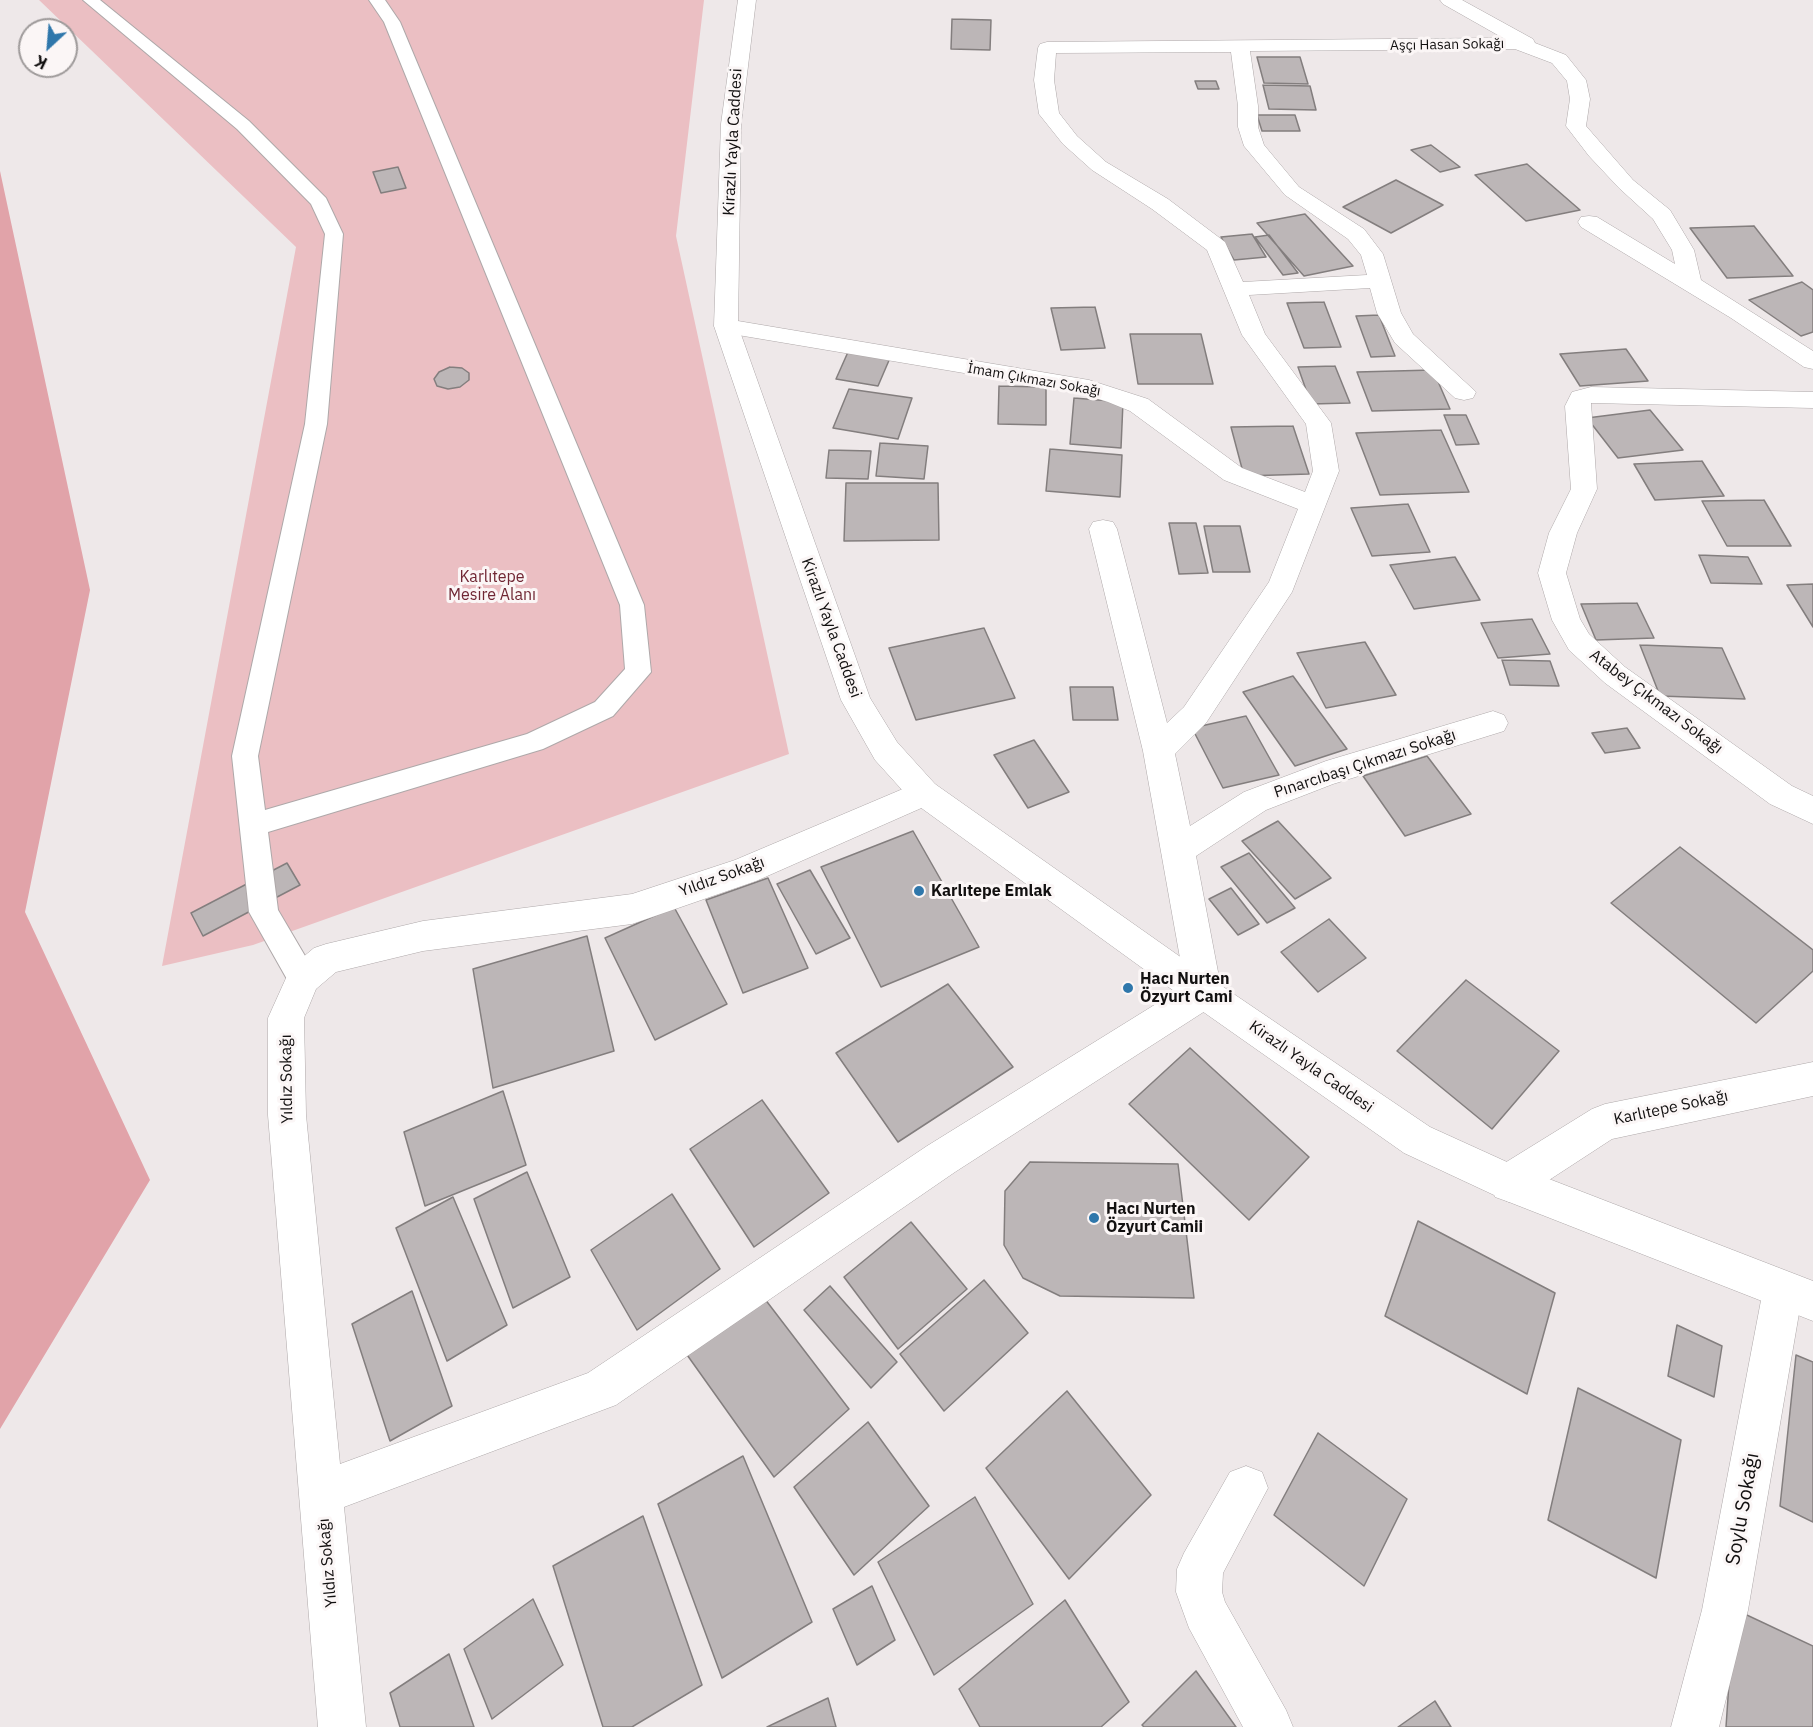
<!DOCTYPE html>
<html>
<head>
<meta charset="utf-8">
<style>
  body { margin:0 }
  #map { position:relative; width:1813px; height:1727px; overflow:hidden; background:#eee8e9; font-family:"IBM Plex Sans",sans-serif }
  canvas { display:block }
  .north { position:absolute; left:18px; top:18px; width:60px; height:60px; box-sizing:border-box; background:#fbf6f6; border:2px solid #9e9a9a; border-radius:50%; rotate:206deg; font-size:16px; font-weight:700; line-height:24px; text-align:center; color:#121010 }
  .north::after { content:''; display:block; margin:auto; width:21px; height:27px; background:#2f77ab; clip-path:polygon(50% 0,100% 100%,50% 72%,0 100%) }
</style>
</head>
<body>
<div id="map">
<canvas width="1813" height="1727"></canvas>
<div class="north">K</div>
</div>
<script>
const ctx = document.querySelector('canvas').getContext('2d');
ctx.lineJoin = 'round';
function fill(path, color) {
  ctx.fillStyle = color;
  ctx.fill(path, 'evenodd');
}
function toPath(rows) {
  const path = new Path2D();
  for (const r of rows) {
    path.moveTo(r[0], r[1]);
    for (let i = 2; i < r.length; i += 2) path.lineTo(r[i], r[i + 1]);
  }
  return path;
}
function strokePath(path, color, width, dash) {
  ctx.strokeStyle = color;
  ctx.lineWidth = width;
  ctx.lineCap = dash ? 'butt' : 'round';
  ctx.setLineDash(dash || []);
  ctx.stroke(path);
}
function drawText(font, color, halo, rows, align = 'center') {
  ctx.font = font + ' "IBM Plex Sans",sans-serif';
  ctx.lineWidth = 6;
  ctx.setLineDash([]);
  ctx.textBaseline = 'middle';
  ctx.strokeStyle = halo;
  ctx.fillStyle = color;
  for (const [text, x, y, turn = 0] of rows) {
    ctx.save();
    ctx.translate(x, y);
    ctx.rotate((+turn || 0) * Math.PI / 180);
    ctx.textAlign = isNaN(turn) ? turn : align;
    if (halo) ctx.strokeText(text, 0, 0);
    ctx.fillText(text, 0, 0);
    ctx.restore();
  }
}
fill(toPath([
  [39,0,704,0,676,236,789,754,253,945,162,966,296,247]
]), '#ebbfc3');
fill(toPath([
  [0,171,90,590,25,912,150,1180,0,1429]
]), '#e1a3a9');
const building = toPath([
  [952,19,991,20,990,50,951,49,952,19],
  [1257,57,1300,57,1308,84,1264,83,1257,57],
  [1195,81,1216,81,1219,89,1198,89,1195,81],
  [1263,85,1310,86,1316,110,1269,109,1263,85],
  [1257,115,1295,115,1300,131,1262,131,1257,115],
  [1431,145,1460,167,1440,172,1411,150,1431,145],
  [1527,164,1580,210,1526,221,1475,175,1527,164],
  [398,167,406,188,381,193,373,172,398,167],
  [1396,180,1443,205,1391,233,1343,207,1396,180],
  [1305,214,1353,266,1304,276,1257,223,1305,214],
  [1754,226,1793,276,1727,278,1690,228,1754,226],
  [1252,234,1266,257,1234,260,1221,237,1252,234],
  [1269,235,1298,273,1283,275,1255,237,1269,235],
  [1802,282,1813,290,1813,332,1801,336,1749,300,1802,282],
  [1324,302,1341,347,1304,348,1287,303,1324,302],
  [1095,307,1105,348,1061,350,1051,308,1095,307],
  [1379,315,1395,356,1371,357,1356,316,1379,315],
  [1130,334,1201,334,1213,384,1138,384,1130,334],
  [1626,349,1648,381,1580,386,1560,354,1626,349],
  [848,352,890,358,878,386,836,379,848,352],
  [1335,366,1350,403,1311,404,1298,367,1335,366],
  [450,367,462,368,469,373,469,380,460,387,448,389,437,386,434,379,439,372,450,367],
  [1433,370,1450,409,1372,411,1357,372,1433,370],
  [999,386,1046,387,1046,425,998,424,999,386],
  [849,389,912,398,898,439,833,428,849,389],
  [1074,398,1123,402,1121,448,1070,444,1074,398],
  [1650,410,1683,450,1618,458,1587,418,1650,410],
  [1444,415,1466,415,1479,444,1456,445,1444,415],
  [1293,426,1309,474,1244,476,1231,427,1293,426],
  [1441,430,1469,492,1380,495,1356,433,1441,430],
  [880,443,928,446,924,479,876,476,880,443],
  [1050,449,1122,455,1120,497,1046,491,1050,449],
  [829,450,871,451,868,479,826,478,829,450],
  [1702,461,1724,496,1655,500,1634,464,1702,461],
  [846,483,938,483,939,540,844,541,846,483],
  [1764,500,1791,546,1727,546,1702,501,1764,500],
  [1408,504,1430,552,1372,556,1351,508,1408,504],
  [1169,523,1196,523,1208,573,1179,574,1169,523],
  [1204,526,1240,526,1250,572,1213,572,1204,526],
  [1699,555,1748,557,1762,584,1711,583,1699,555],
  [1455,557,1480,600,1414,609,1390,565,1455,557],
  [1813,584,1813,627,1787,585,1813,584],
  [1637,603,1654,638,1596,640,1581,604,1637,603],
  [1532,619,1550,654,1498,658,1481,623,1532,619],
  [984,628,1015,698,916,720,889,648,984,628],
  [1365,642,1396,695,1326,708,1297,653,1365,642],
  [1640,645,1722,648,1745,699,1660,696,1640,645],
  [1502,660,1550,661,1559,686,1510,685,1502,660],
  [1293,676,1347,749,1295,766,1243,692,1293,676],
  [1070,687,1113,687,1118,720,1073,720,1070,687],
  [1246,716,1279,775,1223,788,1192,728,1246,716],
  [1627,728,1640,748,1605,753,1592,733,1627,728],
  [1034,740,1069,792,1028,808,994,755,1034,740],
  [1427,756,1471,814,1405,836,1363,776,1427,756],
  [1278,821,1331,878,1295,899,1242,841,1278,821],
  [913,831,979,947,881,987,821,867,913,831],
  [1680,847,1813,950,1813,971,1756,1023,1611,903,1680,847],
  [1249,853,1295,908,1267,923,1221,867,1249,853],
  [287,863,300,885,203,936,191,913,287,863],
  [810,870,850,938,816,954,777,884,810,870],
  [768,878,808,968,743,993,706,900,768,878],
  [1231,888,1259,924,1238,935,1209,899,1231,888],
  [674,907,727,1004,655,1040,605,938,674,907],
  [1329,919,1366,958,1318,992,1281,952,1329,919],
  [587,936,614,1051,493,1088,473,969,587,936],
  [1466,980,1559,1051,1492,1129,1397,1051,1466,980],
  [948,984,1013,1067,898,1142,836,1053,948,984],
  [1190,1048,1309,1157,1249,1220,1129,1104,1190,1048],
  [503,1091,526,1165,425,1206,404,1132,503,1091],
  [762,1100,829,1193,754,1247,690,1149,762,1100],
  [1030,1162,1178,1164,1194,1298,1060,1296,1023,1278,1004,1245,1005,1191,1030,1162],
  [527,1172,570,1277,513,1308,474,1199,527,1172],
  [672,1194,720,1269,637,1330,591,1250,672,1194],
  [453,1197,507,1325,447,1361,396,1228,453,1197],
  [1418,1221,1555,1293,1527,1394,1385,1316,1418,1221],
  [911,1222,967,1289,898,1349,844,1277,911,1222],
  [984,1280,1028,1333,944,1411,900,1354,984,1280],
  [830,1286,897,1362,871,1388,804,1310,830,1286],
  [758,1290,849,1409,774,1477,685,1352,758,1290],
  [412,1291,452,1406,390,1441,352,1324,412,1291],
  [1677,1325,1722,1346,1714,1397,1668,1376,1677,1325],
  [1796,1355,1813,1362,1813,1522,1780,1506,1796,1355],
  [1578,1388,1681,1440,1656,1578,1548,1520,1578,1388],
  [1067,1391,1151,1495,1069,1579,986,1468,1067,1391],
  [868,1422,929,1506,854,1575,794,1487,868,1422],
  [1318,1433,1407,1499,1364,1586,1274,1515,1318,1433],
  [743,1456,812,1622,722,1678,658,1504,743,1456],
  [975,1497,1033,1604,934,1675,878,1562,975,1497],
  [643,1516,702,1685,632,1727,603,1727,553,1566,643,1516],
  [872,1586,895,1640,857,1665,833,1609,872,1586],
  [533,1599,563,1665,492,1719,464,1649,533,1599],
  [1065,1600,1129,1702,1101,1727,980,1727,959,1689,1065,1600],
  [1734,1609,1813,1646,1813,1727,1726,1727,1734,1609],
  [449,1654,474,1727,400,1727,390,1693,449,1654],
  [1196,1671,1236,1727,1144,1727,1142,1725,1196,1671],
  [828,1698,836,1727,767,1727,828,1698],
  [1435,1701,1451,1727,1398,1727,1435,1701]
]);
fill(building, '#bcb6b7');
strokePath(building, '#837e7e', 1.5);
const service = toPath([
  [83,0,100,0,249,121,326,198,343,234,327,424,258,756,265,810,527,734,595,702,625,669,620,605,384,22,369,0,385,0,400,22,644,605,651,672,613,716,543,749,268,832,278,910,318,978,314,988,303,992,292,988,249,912,232,756,305,424,325,234,311,204,237,129,83,0]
]);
const minor = toPath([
  [1440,0,1462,0,1533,39,1535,43,1566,55,1586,80,1590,99,1586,126,1633,180,1670,210,1694,250,1701,280,1813,351,1813,369,1804,367,1731,318,1581,227,1578,222,1581,217,1589,216,1597,217,1675,264,1672,250,1653,219,1619,188,1589,156,1566,126,1570,99,1567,81,1552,63,1515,49,1250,51,1258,106,1258,127,1264,145,1299,187,1364,229,1383,254,1401,313,1413,334,1476,392,1473,398,1464,400,1455,398,1395,343,1377,313,1370,288,1249,295,1265,334,1331,423,1339,471,1292,592,1206,723,1175,754,1190,826,1244,792,1326,761,1493,711,1504,715,1508,723,1504,731,1333,784,1266,810,1196,856,1222,993,1216,1004,955,1172,616,1405,344,1507,366,1727,318,1727,268,1115,268,1018,291,967,314,948,326,944,423,921,632,894,735,860,924,780,935,784,940,793,935,802,756,881,632,924,423,951,336,972,316,989,304,1018,306,1115,340,1464,588,1373,927,1146,1185,986,1143,751,1089,529,1093,522,1103,520,1113,522,1117,529,1167,723,1184,707,1269,582,1298,509,1224,480,1130,411,1108,402,1077,392,726,333,718,331,714,326,718,321,726,319,1089,380,1148,399,1242,468,1305,492,1313,471,1306,424,1242,335,1207,250,1152,209,1092,170,1063,144,1039,114,1034,80,1038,48,1040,44,1047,42,1503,38,1443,4,1440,0],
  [1231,52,1238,106,1238,127,1244,146,1285,195,1348,239,1361,255,1367,275,1243,282,1225,242,1168,199,1106,162,1077,136,1059,113,1054,80,1056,53,1231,52],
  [1591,387,1813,392,1813,408,1591,403,1597,489,1577,533,1566,573,1580,619,1589,634,1625,667,1792,786,1813,796,1813,824,1770,804,1605,683,1569,650,1552,620,1538,573,1549,533,1571,489,1565,406,1572,392,1591,387],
  [1813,1062,1813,1096,1612,1139,1523,1197,1509,1202,1495,1197,1490,1183,1495,1169,1592,1109,1605,1104,1813,1062],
  [1783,1270,1797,1276,1803,1290,1748,1610,1719,1727,1671,1727,1702,1610,1763,1290,1769,1276,1783,1270],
  [1246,1466,1262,1472,1268,1488,1223,1573,1222,1592,1225,1602,1286,1710,1293,1727,1243,1727,1189,1628,1176,1592,1177,1569,1184,1553,1230,1472,1246,1466]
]);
const secondary = toPath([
  [738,0,756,0,741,124,738,326,870,698,897,742,935,784,1216,982,1430,1127,1518,1167,1813,1281,1813,1321,1509,1202,1404,1153,1192,1004,913,802,875,760,841,700,714,326,721,124,738,0]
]);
strokePath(service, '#aea8a9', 2);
strokePath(minor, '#aea8a9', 1);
strokePath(secondary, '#aea8a9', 1);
fill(service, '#fff');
fill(minor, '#fff');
fill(secondary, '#fff');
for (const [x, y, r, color] of [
  [919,891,6,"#2f77ab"],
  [1128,988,6,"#2f77ab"],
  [1094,1218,6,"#2f77ab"]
]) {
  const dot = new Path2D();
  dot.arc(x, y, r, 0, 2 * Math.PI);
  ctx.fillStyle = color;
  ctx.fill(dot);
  strokePath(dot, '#fbf6f6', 2);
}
drawText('14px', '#121010', '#fbf6f6', [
  ["Aşçı Hasan Sokağı",1447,45,-1],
  ["İmam Çıkmazı Sokağı",1034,380,10]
]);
drawText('16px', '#121010', '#fbf6f6', [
  ["Kirazlı Yayla Caddesi",733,142,-87],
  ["Kirazlı Yayla Caddesi",831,628,70],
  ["Atabey Çıkmazı Sokağı",1656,702,37],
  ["Pınarcıbaşı Çıkmazı Sokağı",1365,764,-18],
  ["Yıldız Sokağı",722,877,-20],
  ["Kirazlı Yayla Caddesi",1311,1067,35],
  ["Yıldız Sokağı",287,1079,-91],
  ["Karlıtepe Sokağı",1671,1108,-12],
  ["Yıldız Sokağı",328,1563,-95]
]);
drawText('16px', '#702734', '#fbf6f6', [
  ["Karlıtepe",492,577],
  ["Mesire Alanı",492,595]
]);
drawText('bold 16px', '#121010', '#fbf6f6', [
  ["Karlıtepe Emlak",931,891],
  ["Hacı Nurten",1140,979],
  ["Özyurt Cami",1140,997],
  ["Hacı Nurten",1106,1209],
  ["Özyurt Camii",1106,1227]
], 'left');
drawText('20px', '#121010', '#fbf6f6', [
  ["Soylu Sokağı",1743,1509,-80]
]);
</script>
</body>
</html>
